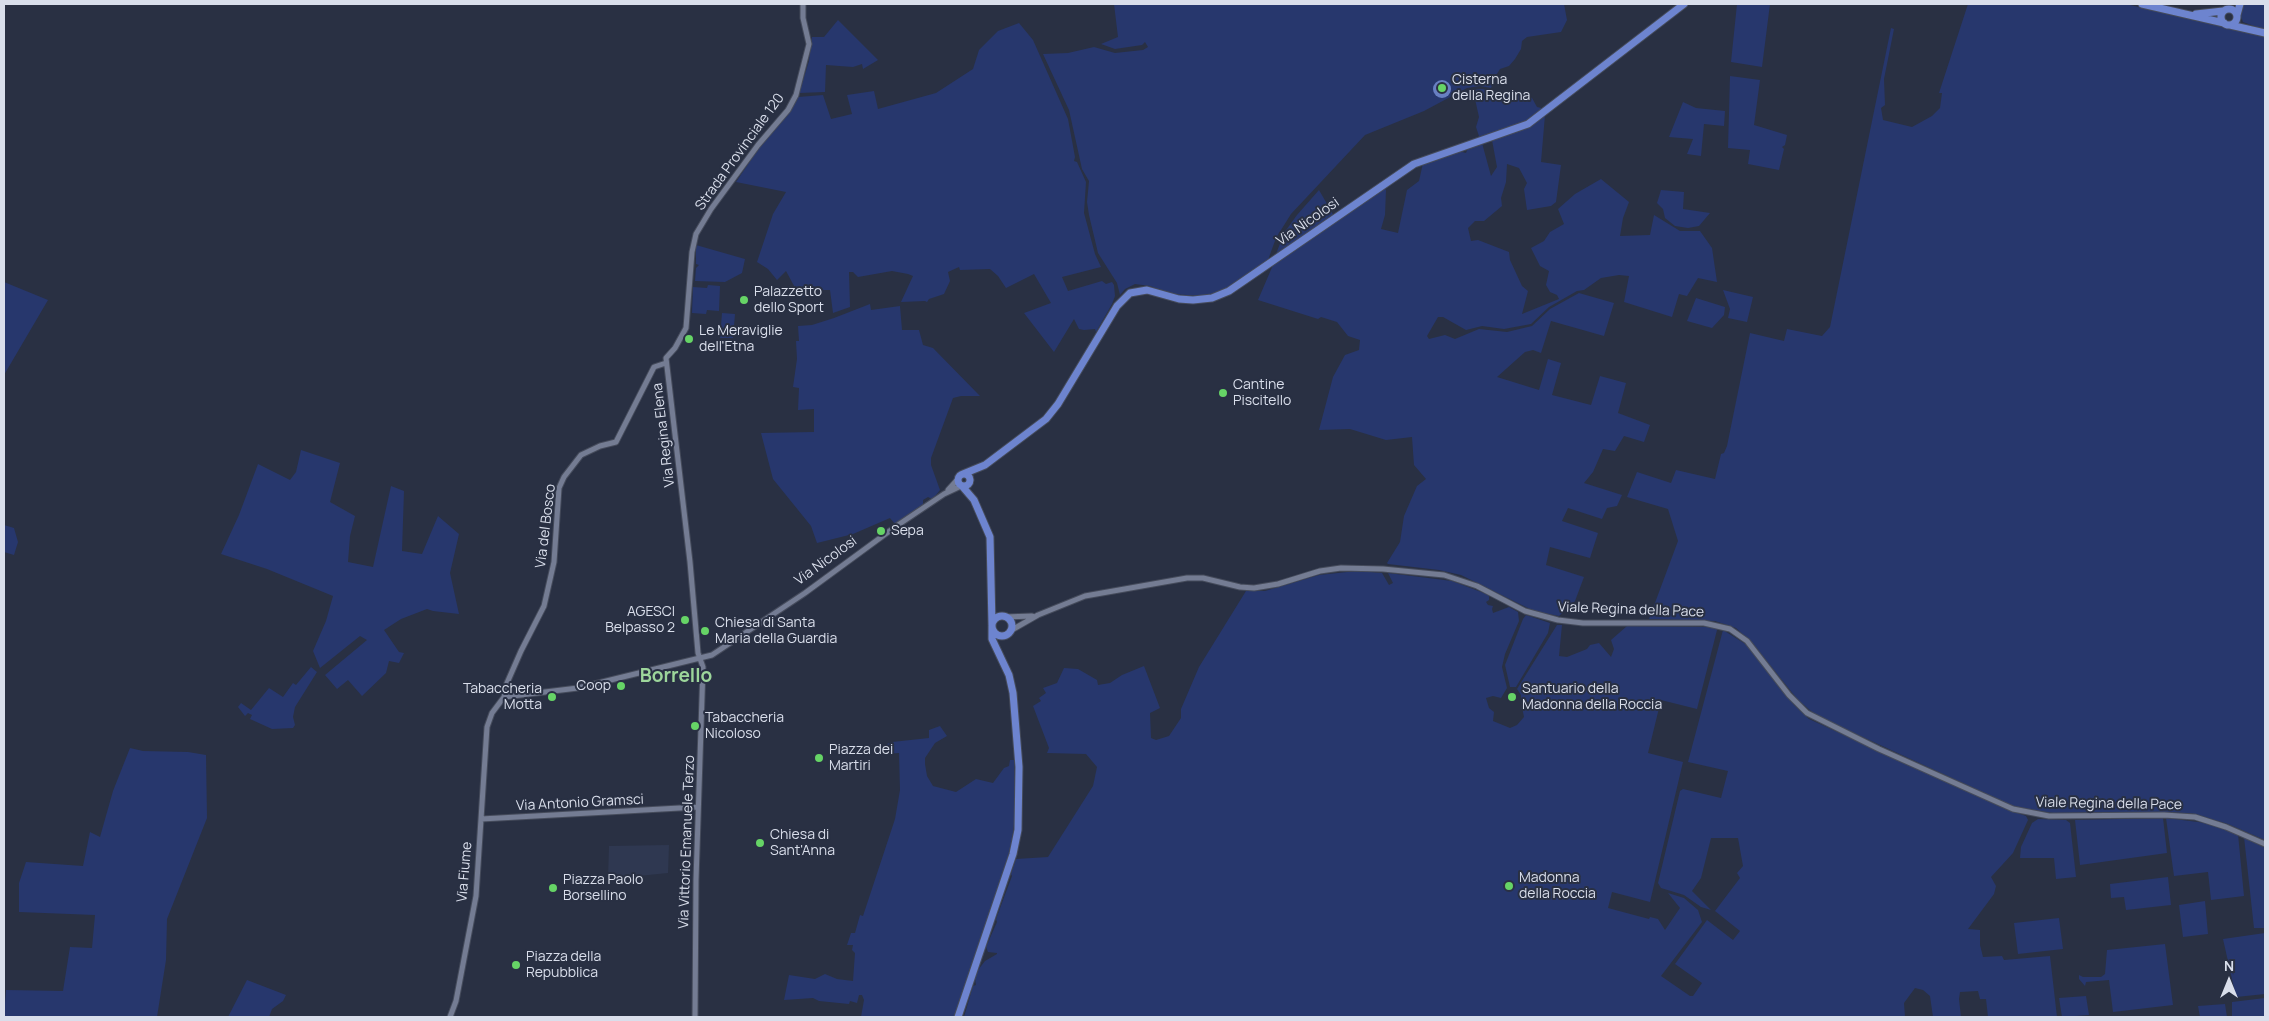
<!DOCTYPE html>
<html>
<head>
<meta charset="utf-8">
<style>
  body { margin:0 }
  #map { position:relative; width:2269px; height:1021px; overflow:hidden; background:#293043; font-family:Manrope,sans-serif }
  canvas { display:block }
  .frame { position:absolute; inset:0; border:5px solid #d9deeb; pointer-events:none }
  .north { position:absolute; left:2204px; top:956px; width:50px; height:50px; -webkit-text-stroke:4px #293043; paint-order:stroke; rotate:0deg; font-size:14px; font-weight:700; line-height:20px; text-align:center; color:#d9deeb }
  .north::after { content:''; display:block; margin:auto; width:18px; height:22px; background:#d9deeb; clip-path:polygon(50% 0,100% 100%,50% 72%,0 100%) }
</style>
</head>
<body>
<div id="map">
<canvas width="2269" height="1021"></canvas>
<div class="frame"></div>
<div class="north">N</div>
</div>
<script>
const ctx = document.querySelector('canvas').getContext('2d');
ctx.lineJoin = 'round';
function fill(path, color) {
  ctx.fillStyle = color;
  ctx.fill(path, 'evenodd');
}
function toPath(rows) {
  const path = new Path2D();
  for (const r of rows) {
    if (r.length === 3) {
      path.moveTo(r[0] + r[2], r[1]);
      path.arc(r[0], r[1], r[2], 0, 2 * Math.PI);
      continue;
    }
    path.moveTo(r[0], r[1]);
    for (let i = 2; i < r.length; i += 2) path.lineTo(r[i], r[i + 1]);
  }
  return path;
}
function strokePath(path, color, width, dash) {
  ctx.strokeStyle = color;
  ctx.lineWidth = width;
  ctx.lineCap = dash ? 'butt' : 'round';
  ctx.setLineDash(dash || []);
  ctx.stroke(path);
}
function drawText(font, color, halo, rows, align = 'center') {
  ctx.font = font + ' Manrope,sans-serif';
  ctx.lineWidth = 4;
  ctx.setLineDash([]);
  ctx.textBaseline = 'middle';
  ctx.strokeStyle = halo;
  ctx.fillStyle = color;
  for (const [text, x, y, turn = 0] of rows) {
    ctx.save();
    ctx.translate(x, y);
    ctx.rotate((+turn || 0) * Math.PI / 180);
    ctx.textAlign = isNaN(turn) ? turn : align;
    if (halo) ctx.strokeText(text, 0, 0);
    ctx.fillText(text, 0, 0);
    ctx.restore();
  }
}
fill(toPath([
  [669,845,668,873,608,879,609,846]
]), '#2f3851');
fill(toPath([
  [1114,4,1564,4,1567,20,1561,32,1527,37,1522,41,1521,49,1515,59,1509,66,1500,69,1495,77,1491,88,1480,86,1467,88,1424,111,1365,135,1291,214,1276,238,1268,260,1239,281,1222,291,1203,296,1171,294,1150,286,1135,284,1125,289,1120,295,1117,283,1098,253,1089,215,1087,202,1089,181,1082,169,1069,110,1043,54,1068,53,1094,47,1115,53,1143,50,1148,47,1145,42,1142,45,1115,49,1101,44,1118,37],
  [1737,4,1770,4,1762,67,1731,62],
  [1968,4,2126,4,2265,37,2265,840,2228,824,2195,814,2171,812,2053,813,2015,807,1817,716,1798,700,1754,645,1736,628,1715,621,1649,619,1678,541,1668,509,1627,497,1637,472,1671,483,1676,470,1715,479,1721,454,1724,453,1727,446,1750,333,1784,341,1787,329,1822,336,1830,327,1891,28,1894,29,1884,79,1885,105,1881,108,1883,120,1912,127,1932,116,1940,108,1942,93,1939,93],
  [2242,4,2265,4,2265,30,2243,22,2240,14],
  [838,20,878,60,863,69,862,64,853,67,826,65,825,92,799,93,809,61,812,37,824,37],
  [1019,23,1033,40,1068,119,1075,157,1074,161,1077,162,1086,182,1084,213,1095,254,1101,267,1062,277,1068,291,1102,281,1106,284,1112,282,1114,285,1115,296,1112,304,1096,332,1095,329,1084,330,1079,329,1074,319,1054,352,1024,313,1051,303,1034,274,1006,288,998,276,990,269,960,270,959,267,948,272,950,281,944,294,929,299,927,302,925,301,901,302,913,276,908,274,892,271,858,277,853,272,849,272,850,307,833,313,830,290,811,290,811,296,800,297,786,271,777,280,768,269,757,262,773,214,786,192,736,182,761,145,792,108,798,97,823,95,831,119,852,114,847,95,874,91,878,109,936,93,973,69,979,50,998,31],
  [1730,76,1760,80,1754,125,1787,135,1785,145,1782,147,1784,149,1779,170,1748,164,1750,150,1728,148],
  [1482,89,1528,96,1532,98,1537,107,1546,109,1527,122,1480,139,1476,127,1479,117,1473,90],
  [1683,102,1696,108,1725,111,1724,126,1704,124,1701,156,1687,154,1693,139,1669,137],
  [1545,115,1541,162,1561,165,1556,202,1551,206,1527,210,1524,189,1527,183,1519,168,1507,164,1506,182,1501,198,1502,206,1484,221,1475,221,1468,228,1471,241,1478,240,1509,252,1510,260,1522,286,1528,291,1522,314,1559,299,1557,295,1550,292,1546,285,1549,271,1540,266,1531,248,1544,241,1550,232,1564,224,1558,209,1575,194,1601,179,1629,202,1623,218,1620,236,1650,235,1654,215,1680,231,1700,231,1712,248,1717,282,1698,278,1687,296,1679,294,1672,317,1624,302,1629,276,1619,275,1601,278,1584,290,1577,291,1549,307,1531,324,1504,329,1482,326,1466,330,1443,317,1438,317,1427,336,1429,339,1445,335,1455,339,1479,329,1507,332,1532,326,1550,309,1579,293,1614,303,1604,336,1551,321,1541,353,1533,350,1525,352,1497,377,1539,390,1548,359,1561,363,1552,395,1591,405,1600,376,1626,383,1618,413,1650,425,1644,442,1624,436,1615,451,1603,449,1593,472,1584,483,1622,495,1617,506,1607,508,1602,519,1568,508,1562,521,1598,533,1590,558,1550,547,1546,565,1584,577,1575,601,1559,616,1534,611,1461,575,1439,570,1388,564,1387,563,1400,542,1404,516,1417,486,1426,479,1414,465,1412,437,1386,440,1350,429,1319,430,1333,377,1345,355,1359,350,1360,340,1348,336,1337,322,1321,317,1318,319,1258,300,1273,265,1384,187,1386,190,1385,215,1381,229,1398,233,1407,190,1419,181,1423,163,1458,151,1466,153,1468,148,1482,143,1491,176,1497,167,1492,140,1527,128],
  [1319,190,1334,216,1278,256,1276,254,1284,233,1297,215],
  [1661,190,1684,192,1683,209,1710,213,1699,226,1688,228,1675,226,1665,218,1663,209,1657,203],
  [696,245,745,259,742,273,725,282,695,281,696,268,699,265,696,264],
  [4,282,48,300,4,375],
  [708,285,720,286,719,311,707,310,706,314,692,313,693,287,707,288],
  [1723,290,1753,297,1747,322,1728,318,1730,309],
  [1696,298,1725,307,1724,315,1712,328,1687,321],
  [870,304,871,310,900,306,902,330,919,330,923,345,933,348,980,396,961,396,953,398,931,458,931,465,940,490,936,495,932,499,928,497,923,500,923,505,895,524,890,518,853,534,817,543,811,526,773,479,761,433,814,432,814,409,798,410,799,388,793,387,797,359,796,341,799,341,798,326,812,325,834,318],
  [722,313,735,314,733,338,720,338],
  [301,450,340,463,330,502,355,516,350,536,348,562,373,567,391,486,404,491,402,551,422,554,438,516,459,534,450,573,459,614,433,611,427,609,401,619,384,630,399,652,404,653,399,663,389,661,386,673,362,696,348,680,337,689,325,675,367,640,360,636,320,668,313,651,326,621,333,596,267,569,221,554,239,515,258,464,290,480,296,472],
  [4,525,14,528,18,542,14,555,4,552],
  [1357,571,1382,573,1389,585,1393,583,1388,573,1452,581,1489,595,1489,600,1486,602,1488,605,1493,606,1492,609,1493,613,1509,607,1518,612,1519,621,1505,654,1502,667,1507,688,1501,698,1493,696,1486,698,1489,708,1494,712,1493,721,1510,728,1517,725,1524,717,1521,702,1521,695,1517,689,1557,625,1562,625,1559,656,1567,657,1587,649,1590,645,1599,643,1611,657,1614,649,1611,640,1627,626,1715,627,1717,630,1697,709,1661,700,1648,753,1683,762,1650,902,1612,892,1608,908,1649,919,1650,917,1658,919,1665,930,1680,908,1668,893,1684,898,1698,910,1702,922,1661,976,1690,996,1693,996,1702,983,1675,964,1707,920,1733,940,1740,931,1715,911,1740,878,1737,873,1743,866,1738,838,1711,838,1701,878,1692,891,1711,910,1701,907,1684,895,1661,888,1658,883,1680,791,1683,789,1721,798,1728,771,1688,762,1723,630,1747,645,1794,705,1809,719,2006,809,2026,816,2028,820,2013,853,1991,877,1996,886,1994,894,1968,929,1980,930,1980,945,1983,957,2002,956,2004,960,2050,956,2057,1017,1988,1017,1986,999,1980,999,1978,991,1960,992,1959,999,1961,1017,1933,1017,1930,996,1923,990,1915,988,1904,1003,1905,1017,964,1017,973,986,976,985,975,978,978,970,985,961,997,954,997,953,988,952,986,947,997,922,996,919,1012,876,1011,874,1016,859,1048,857,1093,786,1097,767,1086,754,1047,753,1049,748,1033,706,1041,701,1039,698,1046,693,1043,688,1057,683,1064,668,1078,669,1097,680,1098,685,1110,683,1122,675,1144,666,1160,708,1150,713,1151,738,1156,740,1169,736,1181,718,1181,709,1199,667,1246,591,1265,591,1319,575],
  [1526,615,1550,623,1548,633,1516,687,1510,687,1505,665,1523,619],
  [311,667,317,672,295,707,293,717,295,725,293,728,272,729,250,719,252,715,248,713,245,716,238,707,241,703,251,710,269,688,283,697,293,683,296,685],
  [940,726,947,736,935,743,925,758,925,764,927,776,933,786,956,792,976,779,993,783,1004,768,1009,766,1010,760,1014,760,1015,817,1011,847,955,1017,861,1017,864,1000,862,995,859,995,857,1003,850,1001,849,1004,819,1001,813,998,784,1000,789,975,815,979,825,974,837,979,853,981,855,953,852,950,853,945,847,945,851,933,855,933,860,915,863,916,895,819,900,790,899,753,883,754,882,746,892,742,929,738,929,730],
  [130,748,143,751,188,752,206,755,207,818,167,919,166,960,157,1017,4,1017,6,990,63,991,70,947,92,948,95,915,19,912,19,883,26,862,83,866,90,832,100,837,113,791],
  [2163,818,2167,853,2080,865,2075,820],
  [2166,818,2206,823,2238,834,2244,896,2211,900,2208,872,2174,876],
  [2038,819,2066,820,2070,823,2076,877,2056,879,2054,858,2020,858,2021,847,2032,823],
  [2244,837,2265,848,2265,928,2254,928],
  [2168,877,2171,905,2126,910,2124,897,2111,898,2110,884],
  [2205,901,2208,934,2183,937,2179,905],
  [2059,918,2063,949,2018,954,2014,923],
  [2265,933,2265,994,2236,997,2223,939],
  [2165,944,2173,1005,2113,1012,2109,980,2086,982,2085,986,2079,979,2079,975,2083,977,2101,977,2105,974,2107,950],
  [247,980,286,995,283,1001,272,1009,269,1017,228,1017],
  [2086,996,2089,1015,2062,1017,2059,998],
  [2265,998,2265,1017,2232,1017,2232,1002],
  [2225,1004,2227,1017,2200,1017,2198,1006]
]), '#27376d');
fill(toPath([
  [1442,89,9]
]), '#687fc2');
const minor = toPath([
  [948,490,958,479],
  [1005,617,1032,616],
  [1010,631,1038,615,1085,596,1187,578,1203,578,1240,587,1254,588,1278,584,1320,571,1341,568,1383,569,1444,575,1477,586,1525,611,1558,620,1583,623,1704,623,1730,629,1747,641,1789,695,1807,713,1879,749,2013,809,2049,816,2164,815,2195,817,2226,827,2265,844],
  [504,697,578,688,712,655,805,593,895,527,944,494,961,486],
  [481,819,698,807],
  [450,1017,456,1001,476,896,487,727,492,713,504,697,507,683,521,651,544,606,554,562,559,488,564,477,581,455,600,446,616,442,654,367,666,363],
  [695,1017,696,880,703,667,698,653,690,562,666,358,675,348,686,328,692,252,696,234,711,209,758,145,788,110,796,95,809,44,803,18,803,4]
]);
const major = toPath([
  [2142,4,2224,23],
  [2229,17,8],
  [2196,14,2223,11],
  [2237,15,2240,4],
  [2230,25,2265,33],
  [964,480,6],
  [963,474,985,465,1046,419,1058,404,1117,306,1130,293,1147,290,1179,299,1193,300,1212,298,1229,291,1414,164,1528,124,1684,4],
  [962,486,974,500,990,537,992,625],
  [1002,626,10],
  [958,1017,1013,854,1018,830,1019,767,1013,693,1009,675,992,639,992,626]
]);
strokePath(minor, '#454b5b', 7);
strokePath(major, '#454b5b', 9);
strokePath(minor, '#747c93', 5);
strokePath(major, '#6d84cf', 7);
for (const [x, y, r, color] of [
  [1442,88,5,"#66d466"],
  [744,300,5,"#66d466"],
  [689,339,5,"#66d466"],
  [1223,393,5,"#66d466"],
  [881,531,5,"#66d466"],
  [685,620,5,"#66d466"],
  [705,631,5,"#66d466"],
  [621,686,5,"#66d466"],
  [552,697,5,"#66d466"],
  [1512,697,5,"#66d466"],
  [695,726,5,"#66d466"],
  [819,758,5,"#66d466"],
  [760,843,5,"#66d466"],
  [1509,886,5,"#66d466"],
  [553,888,5,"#66d466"],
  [516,965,5,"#66d466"]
]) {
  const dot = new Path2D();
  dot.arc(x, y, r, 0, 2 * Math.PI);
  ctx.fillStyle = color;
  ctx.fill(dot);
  strokePath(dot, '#293043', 2);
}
drawText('14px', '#d9deeb', '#293043', [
  ["Cisterna",1452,80],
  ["della Regina",1452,96],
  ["Palazzetto",754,292],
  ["dello Sport",754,308],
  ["Le Meraviglie",699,331],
  ["dell'Etna",699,347],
  ["Cantine",1233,385],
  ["Piscitello",1233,401],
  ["Sepa",891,531],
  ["AGESCI",675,612,"right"],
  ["Belpasso 2",675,628,"right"],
  ["Chiesa di Santa",715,623],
  ["Maria della Guardia",715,639],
  ["Coop",611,686,"right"],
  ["Tabaccheria",542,689,"right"],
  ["Motta",542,705,"right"],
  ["Santuario della",1522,689],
  ["Madonna della Roccia",1522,705],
  ["Tabaccheria",705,718],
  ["Nicoloso",705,734],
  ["Piazza dei",829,750],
  ["Martiri",829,766],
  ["Chiesa di",770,835],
  ["Sant'Anna",770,851],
  ["Madonna",1519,878],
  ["della Roccia",1519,894],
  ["Piazza Paolo",563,880],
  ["Borsellino",563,896],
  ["Piazza della",526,957],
  ["Repubblica",526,973]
], 'left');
drawText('14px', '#d9deeb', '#293043', [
  ["Strada Provinciale 120",740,152,-54],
  ["Via Nicolosi",1308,222,-35],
  ["Via Regina Elena",664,435,-97],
  ["Via del Bosco",546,526,-83],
  ["Via Nicolosi",826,561,-36],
  ["Viale Regina della Pace",1631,610,2],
  ["Via Antonio Gramsci",580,803,-3],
  ["Viale Regina della Pace",2109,804,1],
  ["Via Vittorio Emanuele Terzo",687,842,-88],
  ["Via Fiume",465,872,-85]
]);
drawText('bold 19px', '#9dd69b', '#293043', [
  ["Borrello",676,677]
]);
</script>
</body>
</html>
